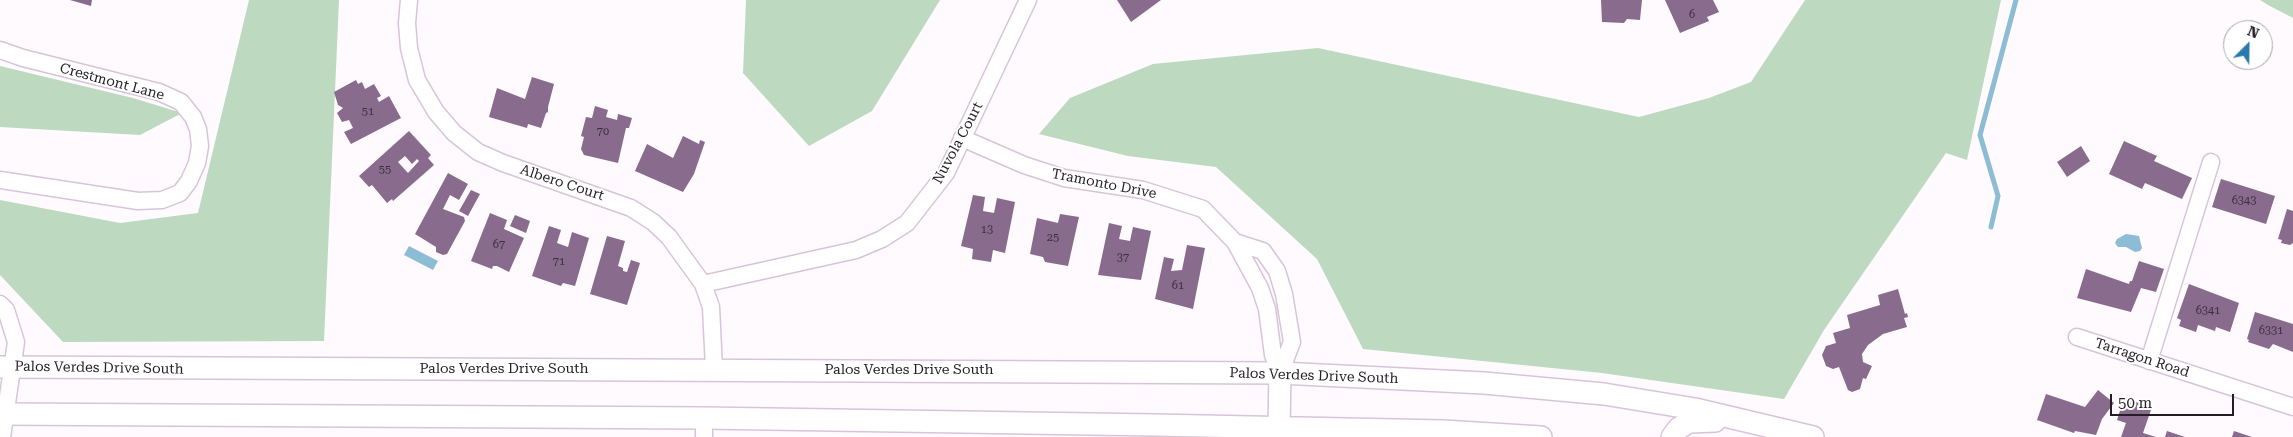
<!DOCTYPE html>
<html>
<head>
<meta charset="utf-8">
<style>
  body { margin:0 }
  #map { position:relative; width:2293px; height:437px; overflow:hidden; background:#fefafe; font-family:"Roboto Serif",serif }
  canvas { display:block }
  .north { position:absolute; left:2223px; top:20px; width:50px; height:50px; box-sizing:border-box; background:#fff; border:1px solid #a7a4a7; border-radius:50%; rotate:23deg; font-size:14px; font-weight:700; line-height:20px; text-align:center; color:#231c24 }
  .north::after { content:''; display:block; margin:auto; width:18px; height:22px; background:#297aab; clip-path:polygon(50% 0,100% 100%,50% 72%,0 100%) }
  .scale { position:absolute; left:2110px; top:394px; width:124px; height:22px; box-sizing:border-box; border:2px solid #231c24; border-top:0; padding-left:6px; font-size:15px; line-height:18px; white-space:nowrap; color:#231c24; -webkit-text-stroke:4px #fff; paint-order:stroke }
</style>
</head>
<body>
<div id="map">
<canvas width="2293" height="437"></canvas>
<div class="north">N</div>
<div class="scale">50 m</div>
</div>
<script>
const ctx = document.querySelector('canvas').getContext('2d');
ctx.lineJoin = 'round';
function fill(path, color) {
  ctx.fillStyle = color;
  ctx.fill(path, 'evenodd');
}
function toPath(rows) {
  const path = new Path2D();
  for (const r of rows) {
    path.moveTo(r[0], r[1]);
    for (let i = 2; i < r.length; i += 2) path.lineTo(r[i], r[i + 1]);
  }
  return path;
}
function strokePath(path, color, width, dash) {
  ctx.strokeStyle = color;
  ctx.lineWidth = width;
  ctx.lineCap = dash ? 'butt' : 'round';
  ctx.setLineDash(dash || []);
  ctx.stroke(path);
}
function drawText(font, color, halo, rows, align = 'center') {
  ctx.font = font + ' "Roboto Serif",serif';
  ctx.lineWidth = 4;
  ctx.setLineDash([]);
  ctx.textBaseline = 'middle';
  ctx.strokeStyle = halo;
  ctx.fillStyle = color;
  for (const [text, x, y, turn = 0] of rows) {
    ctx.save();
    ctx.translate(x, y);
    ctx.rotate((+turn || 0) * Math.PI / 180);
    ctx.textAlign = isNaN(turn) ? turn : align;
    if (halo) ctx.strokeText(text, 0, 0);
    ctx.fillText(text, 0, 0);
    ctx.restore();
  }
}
fill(toPath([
  [249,0,339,0,324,341,63,342,0,275,0,200,120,223,198,213],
  [746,0,940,0,872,111,809,146,743,73],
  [1805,0,2001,0,1967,160,1946,153,1824,330,1784,399,1602,373,1363,349,1317,259,1216,167,1128,156,1039,134,1070,98,1153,64,1318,48,1639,117,1709,98,1751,82],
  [2260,0,2293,0,2293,18,2268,5],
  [0,66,133,98,182,113,140,135,0,127]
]), '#bdd9bf');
fill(toPath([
  [2126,234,2139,236,2142,248,2140,251,2135,252,2126,247,2118,247,2115,243,2117,239],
  [409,246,438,261,433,270,404,255]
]), '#8cbdd5');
strokePath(toPath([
  [1991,227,1998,196,1980,135,2016,0]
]), '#8cbdd5', 5);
fill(toPath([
  [70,0,92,0,91,6],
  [1117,0,1161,0,1131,22],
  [1601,0,1642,0,1640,20,1627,19,1624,23,1602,22],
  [1665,0,1713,0,1719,12,1707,17,1709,21,1680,33],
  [532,77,554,84,548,107,548,112,546,113,541,128,528,124,527,128,489,117,497,88,525,99],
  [356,80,358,84,362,82,365,89,374,84,381,96,377,98,379,102,389,96,401,118,351,144,344,132,353,128,349,120,342,122,337,113,343,108,338,105,334,92],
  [595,106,608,110,606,117,617,120,618,114,632,118,629,128,626,128,618,163,584,155,581,149,584,137,581,136,586,117,592,118],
  [409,131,431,155,428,158,434,165,393,201,392,199,387,203,372,185,369,187,359,176],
  [405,156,412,164,417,159,419,161,408,173,398,162],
  [683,136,699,144,700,140,705,142,694,174,683,192,635,171,647,144,673,158],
  [2124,141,2157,156,2154,161,2192,178,2182,199,2145,183,2142,189,2109,174],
  [2081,146,2090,161,2067,177,2057,162],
  [448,173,468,184,459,200,450,195,443,209,464,217,465,221,447,254,443,255,436,252,436,247,415,234],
  [2221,179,2275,196,2266,224,2212,207],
  [471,190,480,194,468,216,459,211],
  [973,195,985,197,983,211,994,213,997,198,1015,202,1005,253,993,250,991,262,972,259,973,249,961,246],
  [2287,209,2293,211,2293,243,2290,245,2281,243,2282,240,2278,239],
  [490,213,507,220,504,229,524,238,509,272,497,266,493,266,492,269,471,261],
  [1060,214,1079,217,1068,266,1045,262,1043,257,1030,254,1037,218,1058,223],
  [515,215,530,221,526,233,510,226],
  [1109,223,1122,226,1119,239,1130,241,1133,227,1151,231,1141,280,1098,275],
  [549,226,561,230,557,243,568,247,572,232,589,238,575,286,563,283,561,286,532,276],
  [607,236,625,241,618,266,623,268,623,271,627,272,631,260,640,263,627,305,590,294],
  [1187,245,1205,248,1193,309,1155,299,1164,257,1174,259,1171,271,1182,270],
  [2139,261,2164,269,2156,292,2141,288,2131,312,2077,298,2086,269,2129,284,2130,281,2132,281],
  [2189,284,2239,303,2230,332,2216,327,2215,331,2198,325,2196,332,2179,326,2181,320,2177,318],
  [1898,289,1905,314,1907,313,1908,317,1904,318,1907,327,1883,334,1868,345,1862,354,1863,362,1872,366,1866,379,1863,378,1860,389,1852,392,1848,390,1839,367,1833,369,1826,366,1822,355,1826,346,1836,343,1833,333,1850,328,1847,315,1880,305,1878,295],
  [2255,312,2293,324,2293,352,2273,344,2269,349,2248,342,2249,340,2247,339],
  [2098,390,2114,403,2102,419,2096,435,2075,431,2074,433,2037,420,2046,394,2085,407],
  [2124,398,2152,407,2143,433,2156,437,2121,437,2126,423,2117,420],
  [2167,431,2185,437,2165,437],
  [2234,431,2252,437,2232,437]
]), '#896b8d');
const minor = toPath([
  [409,0,407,23,409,48,417,80,436,112,454,133,478,152,503,163,631,208,653,222,669,237,703,284,711,307,714,369],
  [0,50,23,58,159,92,181,102,193,117,198,129,200,146,197,163,189,181,180,193,162,200,138,201,0,180],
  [962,138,1024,165,1064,178,1143,190,1203,209,1235,242,1260,288,1267,309,1273,355,1280,373],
  [1235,242,1263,251,1277,271,1284,294,1292,342,1280,373],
  [703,284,856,250,882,239,907,223,946,173,1028,0],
  [0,304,6,310,16,342,2,437],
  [2077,337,2293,407],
  [2149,361,2211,162],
  [704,418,704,437]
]);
const major = toPath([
  [0,367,1280,373,1484,383,1604,394,1695,409,1813,437],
  [0,414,704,418,1155,425,1443,431,1541,437],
  [1279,427,1280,373],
  [1672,437,1679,428,1689,422,1715,421]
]);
strokePath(minor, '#d8c4da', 19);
strokePath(major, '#d8c4da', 24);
strokePath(minor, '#fff', 16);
strokePath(major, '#fff', 21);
drawText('11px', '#3c303e', null, [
  ["6",1692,15],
  ["51",368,112],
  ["70",603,132],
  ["55",385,170],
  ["6343",2244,201],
  ["13",987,230],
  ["25",1053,238],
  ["67",499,245],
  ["37",1123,258],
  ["71",559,262],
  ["61",1178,286],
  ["6341",2208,311],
  ["6331",2271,331]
]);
drawText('14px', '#231c24', '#fff', [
  ["Crestmont Lane",112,82,15],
  ["Nuvola Court",958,143,-62],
  ["Albero Court",562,183,18],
  ["Tramonto Drive",1104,184,11],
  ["Tarragon Road",2142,358,18],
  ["Palos Verdes Drive South",99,368,1],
  ["Palos Verdes Drive South",504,369],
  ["Palos Verdes Drive South",909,370],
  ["Palos Verdes Drive South",1314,376,2]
]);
</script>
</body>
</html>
